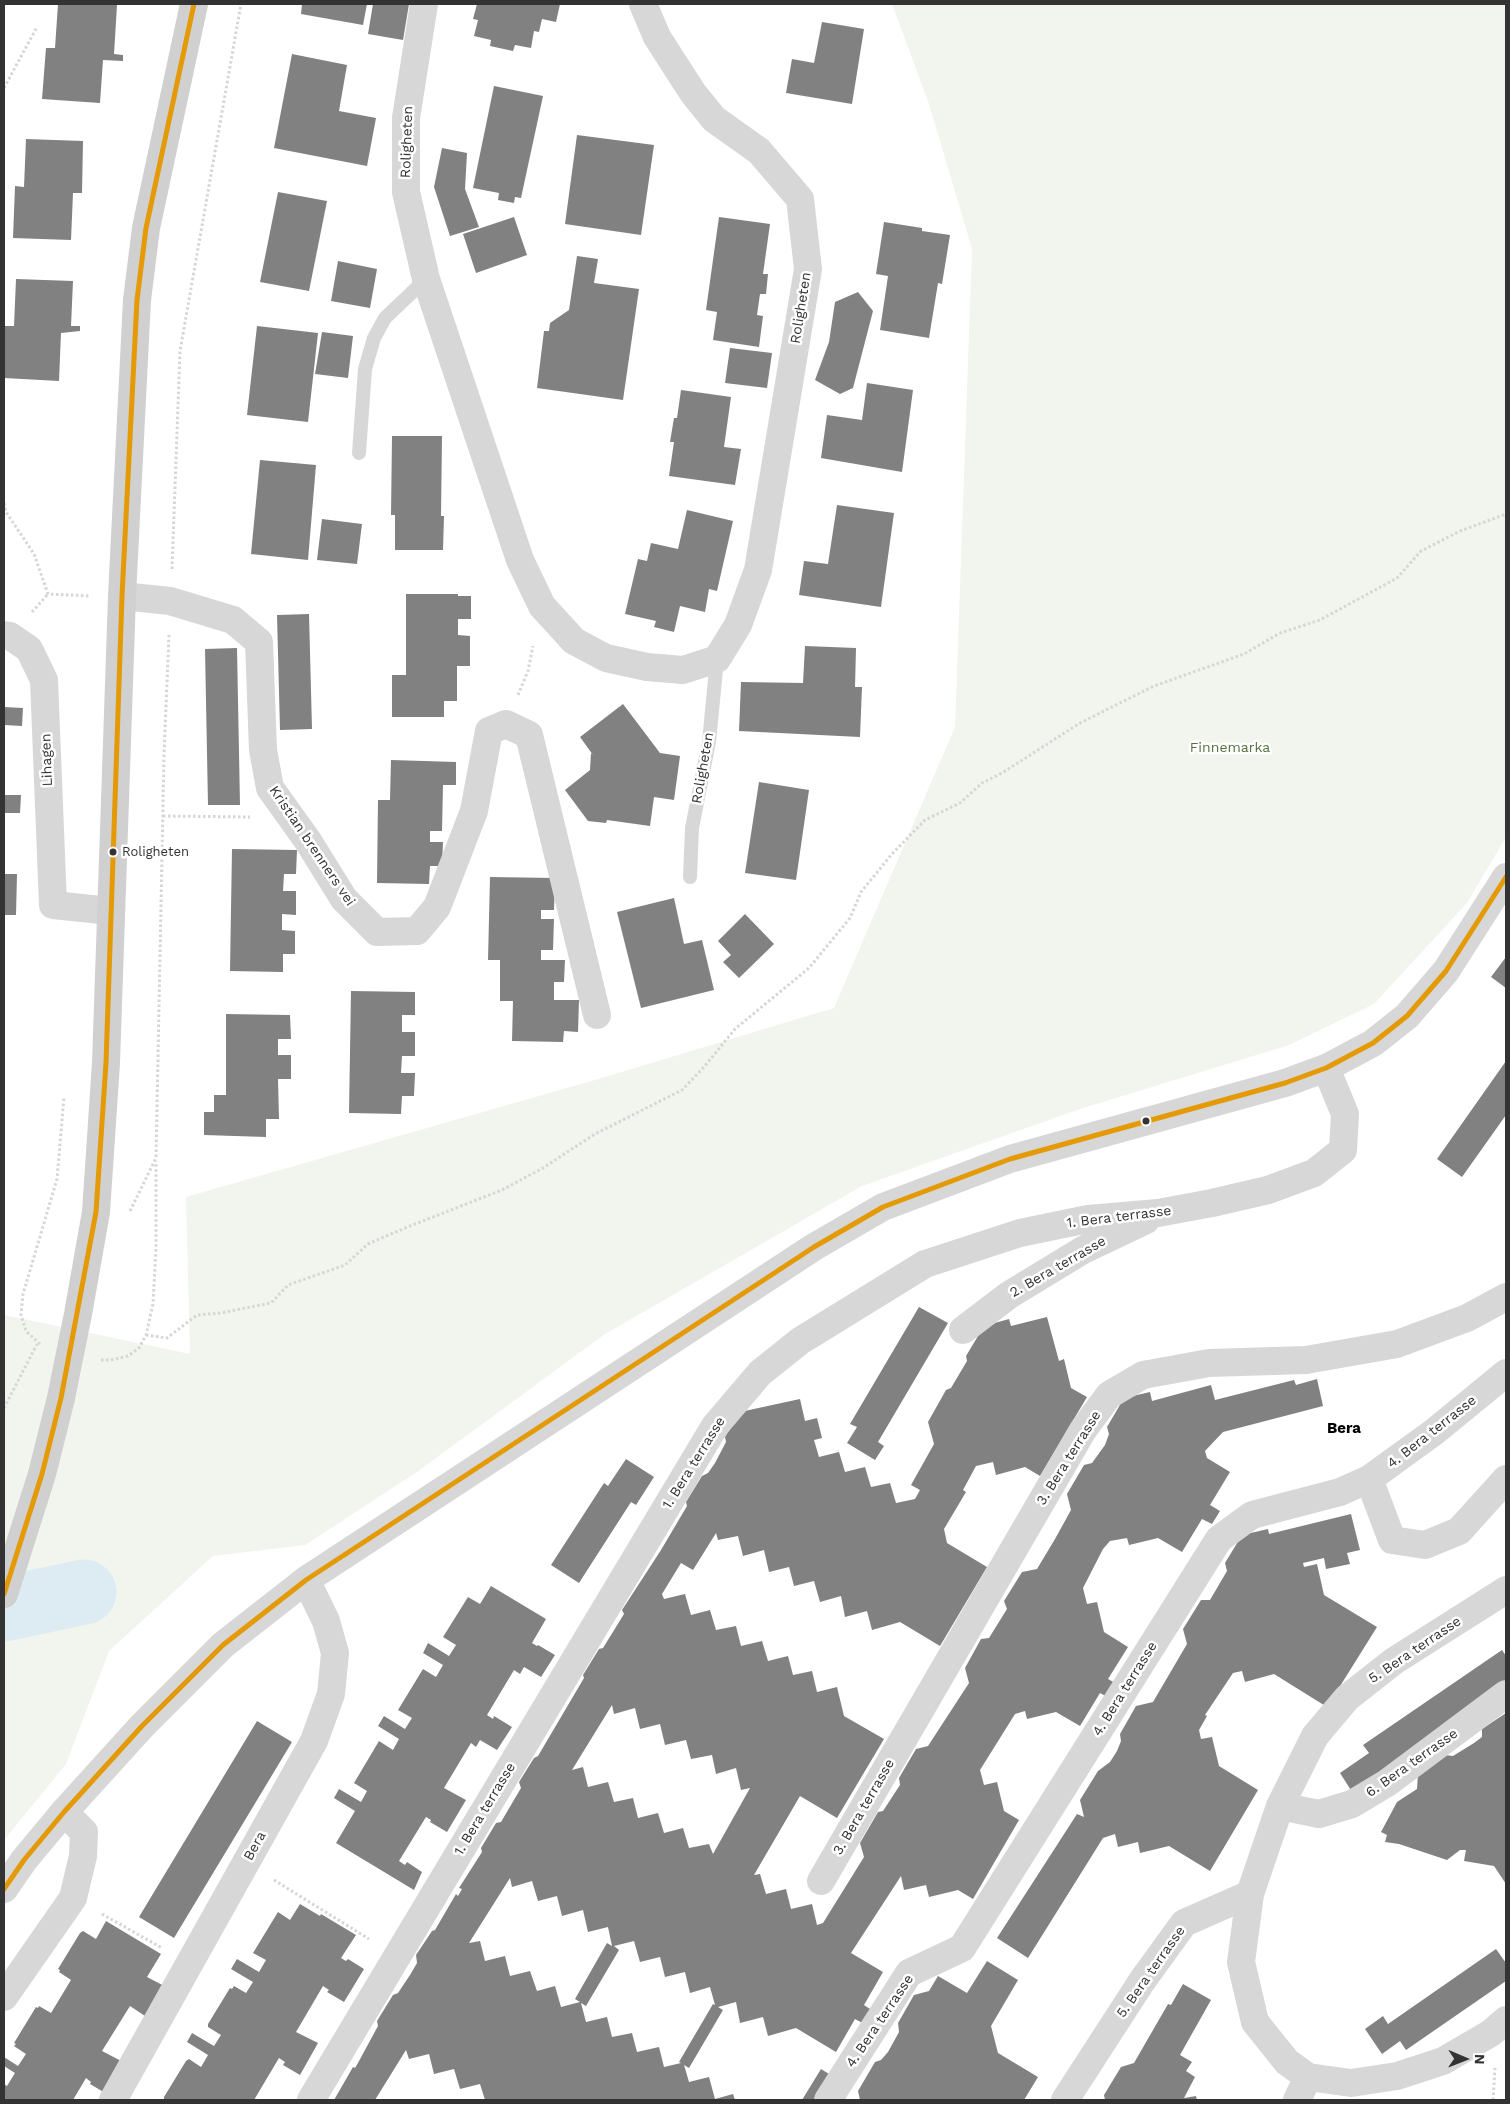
<!DOCTYPE html>
<html>
<head>
<meta charset="utf-8">
<style>
  body { margin:0 }
  #map { position:relative; width:1510px; height:2104px; overflow:hidden; background:#fff; font-family:"Work Sans",sans-serif }
  canvas { display:block }
  .frame { position:absolute; inset:0; border:5px solid #333; pointer-events:none }
  .north { position:absolute; left:1440px; top:2034px; width:50px; height:50px; -webkit-text-stroke:4px #fff; paint-order:stroke; rotate:91deg; font-size:14px; font-weight:700; line-height:20px; text-align:center; color:#333 }
  .north::after { content:''; display:block; margin:auto; width:18px; height:22px; background:#333; clip-path:polygon(50% 0,100% 100%,50% 72%,0 100%) }
</style>
</head>
<body>
<div id="map">
<canvas width="1510" height="2104"></canvas>
<div class="frame"></div>
<div class="north">N</div>
</div>
<script>
const ctx = document.querySelector('canvas').getContext('2d');
ctx.lineJoin = 'round';
function fill(path, color) {
  ctx.fillStyle = color;
  ctx.fill(path, 'evenodd');
}
function toPath(rows) {
  const path = new Path2D();
  for (const r of rows) {
    path.moveTo(r[0], r[1]);
    for (let i = 2; i < r.length; i += 2) path.lineTo(r[i], r[i + 1]);
  }
  return path;
}
function strokePath(path, color, width, dash) {
  ctx.strokeStyle = color;
  ctx.lineWidth = width;
  ctx.lineCap = dash ? 'butt' : 'round';
  ctx.setLineDash(dash || []);
  ctx.stroke(path);
}
function drawText(font, color, halo, rows, align = 'center') {
  ctx.font = font + ' "Work Sans",sans-serif';
  ctx.lineWidth = 5;
  ctx.setLineDash([]);
  ctx.textBaseline = 'middle';
  ctx.strokeStyle = halo;
  ctx.fillStyle = color;
  for (const [text, x, y, turn = 0] of rows) {
    ctx.save();
    ctx.translate(x, y);
    ctx.rotate((+turn || 0) * Math.PI / 180);
    ctx.textAlign = isNaN(turn) ? turn : align;
    if (halo) ctx.strokeText(text, 0, 0);
    ctx.fillText(text, 0, 0);
    ctx.restore();
  }
}
fill(toPath([
  [892,4,1506,4,1506,837,1467,903,1374,1004,1289,1045,1080,1109,862,1186,605,1334,417,1472,305,1545,213,1556,109,1651,66,1764,4,1840,4,1315,190,1354,186,1197,595,1080,834,1008,955,727,972,249,929,104]
]), '#f1f5ed');
strokePath(toPath([
  [4,1609,84,1592]
]), '#ddebf3', 65);
fill(toPath([
  [58,4,117,5,114,54,123,55,123,61,103,60,100,103,42,99,46,48,55,48],
  [302,4,367,4,363,25,301,14],
  [373,4,409,4,403,40,368,34],
  [477,4,560,4,556,22,542,19,539,32,534,31,531,48,515,45,513,51,490,46,491,40,474,36,478,20,473,19],
  [822,22,864,29,852,104,786,93,792,59,814,63],
  [292,54,347,65,339,111,376,118,367,166,274,148],
  [494,86,543,96,521,198,515,197,514,203,498,200,499,193,473,188],
  [577,135,654,145,641,235,565,224],
  [26,139,83,141,82,193,73,193,71,240,13,238,15,186,24,187],
  [442,148,467,153,465,189,479,227,450,236,434,187],
  [278,192,327,201,309,291,260,282],
  [514,217,527,255,476,273,463,234],
  [719,217,770,224,763,274,768,274,766,294,760,294,757,315,763,316,759,347,713,340,717,312,706,310],
  [884,222,922,228,922,231,950,235,942,284,938,283,929,338,880,330,888,276,876,274],
  [577,256,598,259,594,283,639,289,623,400,537,388,544,331,549,331,550,323,569,310],
  [338,261,377,269,370,308,331,301],
  [16,279,73,281,71,326,80,326,80,331,61,333,59,381,4,378,5,326,14,326],
  [858,292,873,311,853,388,840,394,815,380,829,342,835,302],
  [257,326,318,333,308,422,247,415],
  [322,332,353,336,348,378,315,374],
  [730,348,772,353,767,388,725,383],
  [867,383,913,390,902,472,821,458,827,415,862,420],
  [681,390,731,397,724,447,741,449,735,485,669,476,674,442,670,442,674,418,677,418],
  [392,436,442,436,441,516,444,516,443,550,395,550,395,515,391,515],
  [260,460,316,465,308,560,251,554],
  [837,505,894,513,881,607,799,595,804,561,828,564],
  [687,510,733,521,717,591,709,589,705,612,680,606,674,632,654,627,656,621,625,614,638,559,647,561,651,543,678,549],
  [322,519,362,524,357,564,317,560],
  [406,594,458,594,458,596,471,596,471,619,458,619,458,635,470,636,470,666,457,666,457,701,444,701,444,717,392,717,392,675,406,675],
  [309,614,312,729,280,730,277,615],
  [805,646,856,648,855,687,862,687,860,737,739,731,741,682,803,683],
  [237,648,240,805,208,805,205,649],
  [623,704,660,753,680,756,674,800,654,797,650,826,607,820,606,823,588,821,565,790,590,770,591,753,593,755,580,737],
  [4,707,23,708,22,726,4,725],
  [391,760,456,762,456,785,443,785,442,831,430,831,430,842,443,842,442,866,430,866,429,884,377,883,378,800,390,800],
  [759,782,809,790,796,880,745,873],
  [4,795,21,795,20,813,4,813],
  [232,849,297,850,296,874,284,874,283,891,296,891,296,915,282,914,282,930,295,931,295,954,283,954,283,972,230,971],
  [4,874,17,874,16,915,4,915],
  [490,877,555,878,554,910,541,910,541,919,554,919,553,950,541,950,541,960,565,960,564,982,554,982,554,1000,579,1000,578,1032,564,1031,563,1042,512,1041,513,1001,500,1001,500,960,488,960],
  [674,898,684,944,702,940,714,990,641,1008,617,912],
  [745,914,774,944,739,978,723,962,731,955,718,941],
  [1506,957,1506,988,1491,977],
  [351,991,415,992,415,1015,402,1015,402,1032,415,1032,415,1056,402,1056,401,1073,415,1073,414,1096,402,1096,401,1114,349,1113],
  [226,1014,290,1015,291,1039,278,1039,278,1055,291,1055,291,1079,278,1079,279,1119,266,1119,266,1137,204,1135,204,1112,214,1112,214,1095,226,1095],
  [1506,1061,1506,1115,1462,1177,1437,1159],
  [919,1307,948,1323,878,1442,884,1446,875,1460,847,1443,857,1427,850,1424],
  [1047,1317,1059,1361,1064,1359,1071,1388,1087,1397,1040,1476,1025,1467,996,1475,993,1462,976,1466,963,1490,966,1492,944,1529,947,1543,987,1567,940,1646,900,1622,872,1630,867,1611,845,1617,841,1596,820,1602,814,1581,794,1586,789,1567,769,1572,764,1550,743,1556,738,1536,718,1540,716,1533,693,1570,681,1563,662,1594,664,1599,685,1594,691,1615,710,1610,716,1630,736,1626,741,1646,762,1641,768,1661,788,1656,793,1675,812,1671,817,1692,837,1687,844,1716,884,1739,837,1818,800,1796,754,1875,760,1874,766,1894,786,1889,791,1909,812,1904,817,1925,823,1923,864,1857,860,1843,878,1812,883,1811,900,1785,899,1778,916,1749,928,1746,969,1683,965,1668,981,1639,989,1638,1007,1609,1004,1601,1022,1572,1037,1569,1055,1539,1071,1510,1067,1494,1084,1465,1092,1463,1105,1445,1109,1434,1107,1427,1124,1398,1150,1392,1152,1401,1211,1385,1215,1400,1294,1380,1296,1385,1317,1379,1323,1406,1223,1432,1205,1451,1207,1458,1230,1472,1210,1505,1220,1511,1212,1524,1202,1519,1182,1552,1158,1538,1129,1545,1127,1538,1110,1541,1103,1549,1083,1588,1087,1604,1097,1602,1104,1632,1128,1647,1108,1679,1117,1684,1109,1698,1100,1693,1080,1726,1056,1712,1027,1719,1025,1711,1015,1714,980,1770,984,1785,997,1782,1004,1811,1019,1820,973,1899,958,1890,929,1897,926,1885,904,1890,901,1876,851,1953,883,1972,864,2005,873,2011,866,2025,855,2019,836,2052,796,2028,768,2036,763,2017,740,2023,736,2002,718,2007,723,2010,689,2068,684,2065,689,2082,709,2077,715,2099,733,2094,735,2100,485,2100,480,2084,460,2089,454,2069,434,2074,429,2054,409,2059,406,2050,375,2100,334,2100,353,2067,355,2068,359,2061,378,2026,377,2021,393,1995,398,1993,410,1975,417,1963,416,1955,432,1931,435,1930,456,1894,458,1896,462,1889,459,1888,482,1852,481,1848,496,1823,501,1822,521,1788,519,1782,534,1758,538,1756,584,1678,583,1675,599,1649,603,1648,624,1614,622,1610,661,1550,687,1506,686,1502,702,1476,708,1473,715,1463,726,1442,725,1437,740,1412,800,1399,805,1421,817,1418,822,1438,814,1440,819,1457,839,1452,845,1472,865,1467,871,1487,890,1483,896,1503,915,1499,920,1490,911,1485,934,1444,928,1422,946,1390,951,1388,967,1361,966,1356,984,1326,1009,1319,1011,1326],
  [612,1705,614,1714,635,1708,640,1729,660,1724,665,1745,686,1740,691,1759,712,1755,716,1774,736,1768,741,1790,750,1788,713,1854,709,1844,689,1848,683,1828,664,1833,658,1813,638,1818,633,1798,614,1802,608,1782,588,1787,583,1767,572,1770],
  [510,1878,512,1887,532,1881,538,1901,557,1896,562,1916,583,1910,588,1932,608,1927,612,1946,607,1943,575,1999,580,2002,561,2007,555,1986,537,1991,530,1971,510,1976,505,1956,485,1961,480,1941,469,1943],
  [634,1941,640,1962,660,1957,665,1977,685,1972,690,1993,710,1987,715,2005,713,2004,679,2062,681,2063,664,2067,659,2047,637,2052,632,2033,612,2037,607,2017,586,2022,581,2003,586,2006,619,1950,614,1946],
  [626,1459,654,1477,636,1505,631,1502,579,1583,551,1565,604,1483,608,1486],
  [1351,1514,1360,1550,1347,1553,1350,1564,1326,1569,1324,1558,1303,1563,1304,1567,1317,1564,1324,1595,1377,1627,1327,1707,1274,1674,1245,1682,1242,1671,1233,1673,1205,1715,1207,1716,1199,1730,1201,1739,1212,1737,1219,1766,1258,1790,1210,1871,1169,1846,1140,1853,1138,1842,1118,1847,1115,1834,1103,1838,1028,1958,997,1938,1077,1814,1084,1817,1080,1800,1098,1771,1110,1762,1117,1751,1121,1741,1120,1734,1136,1706,1153,1702,1187,1644,1183,1629,1201,1600,1210,1600,1227,1571,1225,1563,1242,1535,1268,1529,1269,1534],
  [491,1586,546,1619,532,1643,537,1646,538,1645,555,1655,541,1677,524,1667,520,1674,514,1670,487,1715,493,1719,494,1716,512,1727,497,1750,480,1740,476,1747,471,1743,444,1788,466,1800,447,1832,430,1822,431,1820,426,1817,399,1861,405,1865,407,1862,422,1872,414,1890,336,1843,355,1811,334,1798,339,1789,361,1802,367,1791,354,1783,379,1741,393,1750,399,1739,378,1726,384,1716,405,1729,412,1718,398,1710,423,1669,436,1677,443,1665,423,1653,428,1643,449,1656,456,1645,443,1637,468,1597,480,1604],
  [1502,1650,1506,1656,1506,1682,1354,1795,1340,1773,1369,1753,1363,1745],
  [1506,1713,1506,1884,1494,1866,1464,1861,1466,1850,1460,1850,1447,1860,1399,1844,1385,1842,1387,1835,1381,1832,1397,1802,1417,1789,1418,1774,1445,1755,1453,1756,1474,1743,1482,1737,1482,1729],
  [257,1721,292,1742,174,1938,139,1917],
  [300,1904,320,1916,321,1914,356,1935,341,1958,346,1961,348,1959,364,1969,344,2002,327,1992,329,1990,323,1986,296,2032,318,2043,300,2075,283,2065,285,2062,279,2058,254,2100,164,2100,164,2097,186,2061,189,2059,201,2067,208,2055,187,2042,192,2033,214,2046,221,2035,208,2027,208,2024,230,1988,232,1989,234,1986,246,1993,253,1982,231,1969,237,1959,259,1972,266,1960,253,1953,278,1912,290,1920],
  [106,1921,161,1954,147,1977,170,1989,151,2020,130,2006,102,2051,125,2063,107,2094,90,2084,91,2082,86,2078,73,2100,4,2100,4,2084,7,2086,15,2073,4,2066,4,2057,18,2066,26,2054,14,2046,16,2044,14,2043,36,2007,38,2008,39,2006,51,2013,71,1980,59,1972,60,1970,58,1969,80,1933,83,1931,96,1939],
  [1496,1949,1506,1963,1506,1981,1406,2050,1400,2041,1382,2054,1365,2029,1383,2016,1388,2024],
  [987,1961,1018,1980,991,2026,998,2053,1038,2077,1024,2100,860,2100,858,2091,875,2062,881,2060,888,2052,899,2032,898,2023,914,1995,929,1991,938,1976,967,1993],
  [1183,1984,1211,2000,1180,2055,1192,2062,1186,2071,1195,2077,1184,2098,1196,2096,1197,2100,1105,2100,1104,2095,1121,2067,1134,2063,1168,2004,1171,2005],
  [821,2069,834,2077,820,2100,802,2100]
]), '#818181');
strokePath(toPath([
  [4,88,37,27],
  [4,503,6,512,34,554,48,594,89,596],
  [172,569,180,351,241,4],
  [32,612,48,594],
  [518,695,528,671,533,646],
  [163,816,250,817],
  [130,1211,156,1158,164,755,169,635],
  [146,1335,167,1338,197,1315,220,1313,271,1303,288,1285,345,1265,368,1244,405,1228,502,1190,543,1168,595,1134,682,1090,704,1067,735,1029,809,968,850,918,861,892,892,854,925,820,960,803,982,783,1002,773,1080,723,1154,686,1244,654,1280,633,1320,620,1397,578,1421,551,1460,531,1506,514],
  [40,1344,26,1331,21,1315,23,1294,57,1179,64,1097],
  [101,1360,111,1360,128,1356,139,1348,146,1335,153,1304,156,1248,156,1161],
  [4,1408,37,1344],
  [274,1880,369,1939],
  [102,1914,162,1948],
  [1493,2100,1495,2068]
]), '#d6d6d6', 3, [2.5, 2.5]);
strokePath(toPath([
  [359,453,365,369,374,338,385,318,426,279],
  [690,877,692,828,709,742,717,659]
]), '#d7d7d7', 14);
strokePath(toPath([
  [424,4,406,118,406,192,426,279,520,560,542,606,574,641,606,658,647,667,683,670,717,659,738,625,758,570,808,269,800,199,759,151,714,119,693,93,657,37,643,4],
  [122,596,170,601,233,620,259,642,263,750,270,788,308,841,344,899,377,932,417,931,437,907,474,811,489,731,506,724,529,735,597,1015],
  [4,635,10,636,29,649,44,680,53,905,111,911],
  [963,1330,1009,1295,1083,1250,1146,1220],
  [1369,1479,1392,1540,1425,1545,1459,1531,1506,1479],
  [1280,1806,1319,1814,1352,1804,1387,1783,1506,1694],
  [821,1881,1083,1430,1109,1395,1143,1375,1209,1363,1306,1360,1397,1344,1467,1318,1506,1297],
  [1250,1894,1241,1962,1255,2022,1287,2062,1308,2077,1351,2083,1397,2076,1443,2061,1491,2033,1506,2020],
  [4,1997,73,1898,83,1856,84,1832,64,1812],
  [113,2100,314,1741,331,1694,335,1653,326,1621,306,1580],
  [311,2100,715,1426,760,1373,800,1341,925,1264,1020,1233,1088,1219,1158,1213,1212,1203,1268,1190,1314,1173,1343,1150,1345,1114,1326,1068],
  [828,2100,909,1973,962,1948,1219,1539,1252,1515,1340,1492,1369,1479,1434,1432,1506,1373],
  [1065,2100,1142,1981,1184,1923,1250,1894,1280,1806,1315,1736,1347,1698,1394,1661,1506,1590],
  [1297,2100,1308,2077]
]), '#d7d7d7', 28);
strokePath(toPath([
  [4,1889,24,1860,64,1812,142,1726,223,1645,306,1580,814,1247,883,1207,1010,1159,1285,1083,1326,1068,1373,1043,1407,1016,1446,971,1506,877]
]), '#d7d7d7', 28);
strokePath(toPath([
  [4,1594,42,1474,61,1398,78,1314,96,1212,106,1063,122,596,137,300,146,228,194,4]
]), '#d0d0d0', 28);
strokePath(toPath([
  [4,1594,42,1474,61,1398,96,1212,106,1063,122,596,137,300,146,228,194,4],
  [4,1889,24,1860,64,1812,142,1726,223,1645,306,1580,814,1247,883,1207,1010,1159,1285,1083,1326,1068,1373,1043,1407,1016,1446,971,1506,877]
]), '#e39a05', 5);
for (const [x, y, r, color] of [
  [113,852,4.5,"#333"],
  [1146,1121,4.5,"#333"]
]) {
  const dot = new Path2D();
  dot.arc(x, y, r, 0, 2 * Math.PI);
  ctx.fillStyle = color;
  ctx.fill(dot);
  strokePath(dot, '#fff', 2);
}
drawText('13px', '#333', '#fff', [
  ["Roligheten",122,852]
], 'left');
drawText('14px', '#333', '#fff', [
  ["Roligheten",407,142,-88],
  ["Roligheten",801,308,-81],
  ["Lihagen",47,760,-92],
  ["Roligheten",703,768,-80],
  ["Kristian brenners vei",312,846,56],
  ["1. Bera terrasse",1119,1217,-7],
  ["2. Bera terrasse",1058,1267,-30],
  ["4. Bera terrasse",1432,1432,-38],
  ["3. Bera terrasse",1069,1458,-58],
  ["1. Bera terrasse",694,1463,-58],
  ["5. Bera terrasse",1415,1650,-34],
  ["4. Bera terrasse",1125,1689,-58],
  ["6. Bera terrasse",1412,1763,-35],
  ["3. Bera terrasse",864,1807,-60],
  ["1. Bera terrasse",485,1809,-59],
  ["Bera",255,1846,-61],
  ["5. Bera terrasse",1151,1972,-55],
  ["4. Bera terrasse",880,2021,-56]
]);
drawText('14px', '#56703f', '#fff', [
  ["Finnemarka",1230,748]
]);
drawText('bold 15px', '#000', '#fff', [
  ["Bera",1344,1429]
]);
</script>
</body>
</html>
